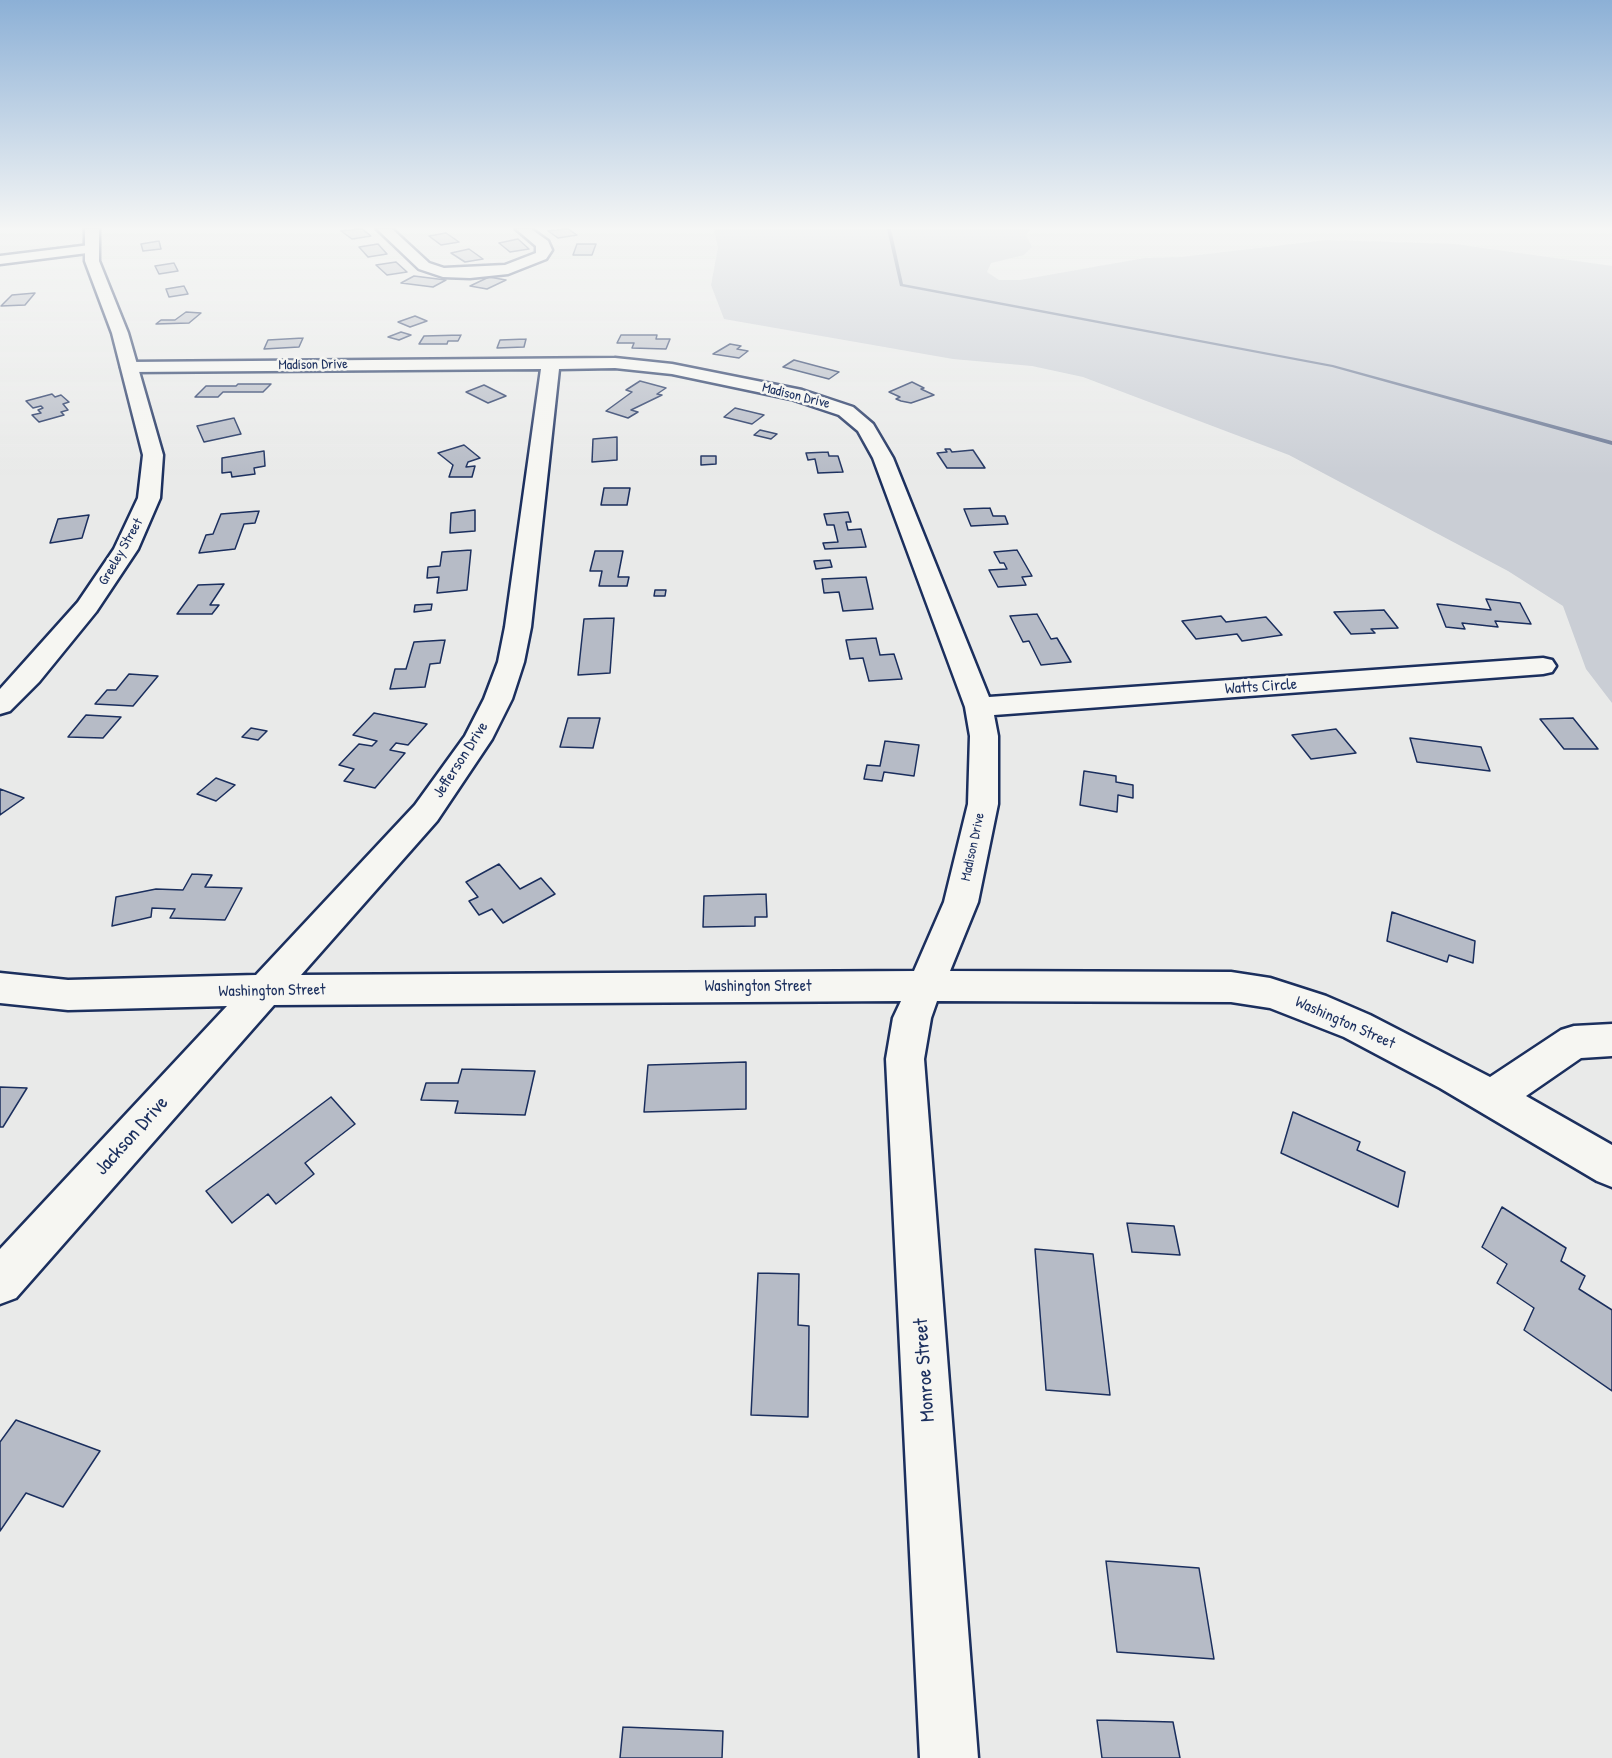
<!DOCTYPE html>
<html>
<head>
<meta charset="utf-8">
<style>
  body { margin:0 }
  canvas { display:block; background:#e9eae9 }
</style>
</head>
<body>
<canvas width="1612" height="1758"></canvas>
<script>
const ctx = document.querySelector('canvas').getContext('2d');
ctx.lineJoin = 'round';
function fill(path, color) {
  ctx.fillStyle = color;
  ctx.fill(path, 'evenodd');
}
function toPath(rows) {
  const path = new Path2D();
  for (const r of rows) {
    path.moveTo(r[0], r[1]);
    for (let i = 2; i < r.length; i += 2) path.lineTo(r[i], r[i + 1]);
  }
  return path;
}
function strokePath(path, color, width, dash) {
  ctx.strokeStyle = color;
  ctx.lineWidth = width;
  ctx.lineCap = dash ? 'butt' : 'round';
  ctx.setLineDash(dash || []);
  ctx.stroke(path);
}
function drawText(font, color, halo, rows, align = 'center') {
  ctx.font = font + ' "Patrick Hand",sans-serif';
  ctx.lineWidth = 5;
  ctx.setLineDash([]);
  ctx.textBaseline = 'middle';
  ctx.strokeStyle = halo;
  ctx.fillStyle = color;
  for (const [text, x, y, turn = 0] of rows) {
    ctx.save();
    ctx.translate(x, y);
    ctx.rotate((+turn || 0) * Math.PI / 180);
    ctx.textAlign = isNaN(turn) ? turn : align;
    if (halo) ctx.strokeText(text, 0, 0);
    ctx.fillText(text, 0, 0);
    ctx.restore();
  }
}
fill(toPath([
  [714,229,1030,229,1026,235,1032,247,1024,255,991,263,987,272,999,280,1020,280,1145,258,1181,257,1327,240,1455,244,1612,266,1612,703,1586,669,1563,606,1508,571,1289,455,1083,377,1032,366,953,359,724,319,711,285,718,248]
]), '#caced5');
fill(toPath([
  [887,229,891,229,903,284,1333,365,1612,441,1612,445,1332,367,900,286,887,229]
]), '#6c7995');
const building = toPath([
  [362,229,371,236,352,239,341,231,362,229],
  [568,229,577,235,558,238,548,231,568,229],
  [446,233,459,242,441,245,429,236,446,233],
  [518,239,529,249,510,252,499,243,518,239],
  [159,241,161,249,143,251,141,244,159,241],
  [378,244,387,254,368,257,359,247,378,244],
  [577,244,596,244,592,255,573,255,577,244],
  [469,249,483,259,465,262,451,253,469,249],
  [396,262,407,272,387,275,376,265,396,262],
  [174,263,178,271,159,274,155,266,174,263],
  [414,276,446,280,433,287,401,283,414,276],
  [489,277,506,280,487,289,470,286,489,277],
  [184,286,188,294,169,297,166,289,184,286],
  [35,293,25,305,1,306,12,295,35,293],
  [186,312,201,313,189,323,156,324,161,320,175,320,186,312],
  [415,316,427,321,410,327,398,322,415,316],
  [401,332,411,335,399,340,388,337,401,332],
  [461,335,458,341,448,341,447,344,419,344,424,336,461,335],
  [621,335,657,335,656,339,670,339,666,349,632,348,634,343,617,343,621,335],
  [303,338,299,347,264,349,268,340,303,338],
  [526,339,524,347,497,348,500,340,526,339],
  [730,344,741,346,737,349,748,351,739,358,713,354,730,344],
  [794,360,839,372,829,379,783,367,794,360],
  [640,381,666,388,657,394,662,395,631,410,638,412,628,418,606,411,632,392,626,390,640,381],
  [912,382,924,388,921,389,934,395,911,403,901,401,896,399,900,397,889,392,912,382],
  [238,384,271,384,263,392,223,392,218,397,195,397,206,386,236,386,238,384],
  [484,385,506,396,488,403,466,392,484,385],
  [52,394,55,397,61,395,69,402,63,404,68,410,61,412,64,415,39,422,32,415,41,413,38,410,43,408,41,406,33,408,26,401,52,394],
  [735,408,764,415,752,424,724,417,735,408],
  [234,418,241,434,204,442,197,426,234,418],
  [760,430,777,434,771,439,754,435,760,430],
  [617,437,617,460,592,462,593,439,617,437],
  [464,445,480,458,468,462,466,467,475,466,472,477,449,477,453,465,438,453,464,445],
  [945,449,950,449,952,452,973,450,985,468,947,468,937,453,947,452,945,449],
  [264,451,265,466,254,468,255,474,232,477,231,472,222,473,222,458,264,451],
  [828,452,829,456,838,456,843,472,818,473,815,459,808,460,806,453,828,452],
  [701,456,716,456,716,464,701,465,701,456],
  [604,488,630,488,627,505,601,505,604,488],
  [990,508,993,516,1005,516,1008,524,971,526,964,509,990,508],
  [475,510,475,531,450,533,451,513,475,510],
  [259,511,255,523,244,524,235,549,199,553,206,535,213,534,221,514,259,511],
  [848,512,851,522,846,522,848,530,861,529,866,547,825,549,823,543,838,542,834,525,827,525,824,514,848,512],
  [89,515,82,538,50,543,58,519,89,515],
  [471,550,467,590,437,593,439,577,427,578,428,567,440,566,442,552,471,550],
  [1017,550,1032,576,1022,577,1026,585,998,587,989,570,1007,569,1004,563,1000,563,994,552,1017,550],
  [595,551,623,551,618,577,629,577,627,586,599,586,602,571,590,571,595,551],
  [830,560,832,567,816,569,814,561,830,560],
  [866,577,873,609,843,611,839,592,824,593,822,579,866,577],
  [224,584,210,605,219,605,212,614,177,614,198,585,224,584],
  [655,590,666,590,665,596,654,596,655,590],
  [1486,599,1520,603,1531,624,1495,621,1498,627,1462,623,1465,629,1446,627,1437,604,1491,610,1486,599],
  [432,604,431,610,414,612,415,605,432,604],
  [1384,610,1398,628,1371,629,1375,633,1351,634,1334,612,1384,610],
  [1037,614,1051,639,1057,638,1071,662,1041,665,1029,641,1023,642,1010,616,1037,614],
  [1221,616,1226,622,1266,617,1282,635,1242,641,1237,634,1196,639,1182,621,1221,616],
  [614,618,610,673,578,675,584,619,614,618],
  [876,638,880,655,894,654,902,679,869,681,863,658,850,659,846,640,876,638],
  [445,640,440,663,430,664,425,687,390,689,395,669,406,669,414,642,445,640],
  [129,674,158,676,133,706,95,704,107,690,116,690,129,674],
  [374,713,427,724,408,745,396,743,390,750,405,753,375,788,344,781,354,769,339,765,359,744,372,746,377,741,353,735,374,713],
  [86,715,121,717,103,738,68,737,86,715],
  [568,718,600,718,593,748,560,747,568,718],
  [1573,718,1598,749,1564,749,1540,719,1573,718],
  [251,728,267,731,258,740,242,737,251,728],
  [1336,729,1356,753,1311,759,1292,735,1336,729],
  [1410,738,1481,747,1490,771,1417,762,1410,738],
  [885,741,919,745,914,776,884,772,882,781,864,779,867,765,880,766,885,741],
  [1084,771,1116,776,1116,782,1133,785,1133,798,1118,795,1117,812,1080,805,1084,771],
  [216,778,235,785,216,801,197,794,216,778],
  [0,789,24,798,0,815,0,789],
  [499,864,520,889,541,878,555,894,503,923,492,909,479,915,469,901,478,897,466,882,499,864],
  [192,874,212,875,205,887,242,888,225,920,170,918,175,909,152,908,151,917,112,926,116,897,156,889,183,890,192,874],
  [766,894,767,917,755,917,755,926,703,927,704,896,766,894],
  [1392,912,1475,941,1473,963,1449,955,1447,962,1387,941,1392,912],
  [746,1062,746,1109,644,1112,648,1065,746,1062],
  [462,1069,535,1071,525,1115,455,1113,458,1101,421,1100,426,1083,458,1083,462,1069],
  [0,1087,27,1088,3,1127,0,1127,0,1087],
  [331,1097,355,1124,305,1163,314,1174,276,1204,268,1194,232,1223,206,1191,331,1097],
  [1293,1112,1360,1142,1357,1150,1405,1172,1398,1207,1281,1153,1293,1112],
  [1502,1207,1566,1248,1561,1261,1585,1276,1579,1289,1612,1310,1612,1391,1524,1330,1534,1308,1497,1283,1507,1264,1482,1247,1502,1207],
  [1127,1223,1174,1226,1180,1255,1132,1252,1127,1223],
  [1035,1249,1093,1254,1110,1395,1046,1390,1035,1249],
  [758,1273,799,1274,798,1325,809,1326,808,1417,751,1415,758,1273],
  [16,1420,100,1451,63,1507,26,1493,0,1531,0,1442,16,1420],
  [1106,1561,1199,1568,1214,1659,1117,1652,1106,1561],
  [1097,1720,1173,1722,1180,1758,1102,1758,1097,1720],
  [623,1727,723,1731,722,1758,620,1758,623,1727]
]);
fill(building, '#b6bbc6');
strokePath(building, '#1b2f5e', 1.5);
const minor = toPath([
  [377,229,392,229,429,263,444,268,505,265,536,253,536,246,516,229,531,229,548,241,552,250,546,259,508,274,470,278,443,277,419,269,377,229],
  [90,245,95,246,97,249,95,252,0,264,0,256,90,245],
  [615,358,672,364,802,390,853,407,873,424,893,458,989,697,1543,658,1552,660,1556,666,1552,672,1543,674,994,715,998,736,998,804,978,902,950,971,1231,972,1270,978,1326,996,1370,1015,1490,1077,1561,1030,1574,1026,1612,1024,1612,1056,1581,1058,1526,1096,1612,1145,1612,1187,1597,1181,1440,1088,1344,1037,1270,1008,1231,1002,937,1001,931,1018,924,1059,978,1758,920,1758,886,1059,893,1018,901,1001,274,1005,16,1298,0,1304,0,1249,227,1006,68,1010,0,1003,0,973,68,980,256,975,415,805,465,736,484,699,498,662,505,627,541,369,130,372,121,367,130,362,615,358],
  [615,368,672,374,791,399,839,415,858,431,873,458,965,707,970,736,968,804,944,902,914,971,301,975,437,821,492,739,512,699,524,662,531,627,559,369,615,368]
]);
const tertiary = toPath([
  [85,229,99,229,99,261,128,333,163,455,160,498,138,549,96,612,39,682,10,711,0,714,0,689,78,602,114,549,138,498,143,455,112,333,85,261,85,229]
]);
strokePath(minor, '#1b2f5e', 5);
strokePath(tertiary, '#1b2f5e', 5);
fill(minor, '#f6f6f2');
fill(tertiary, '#f6f6f2');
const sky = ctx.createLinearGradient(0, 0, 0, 475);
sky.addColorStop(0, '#8cb0d6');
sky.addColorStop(0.48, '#f5f6f5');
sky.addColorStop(1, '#f5f6f500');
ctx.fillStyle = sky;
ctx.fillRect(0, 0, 1612, 475);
drawText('14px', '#1b2f5e', '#f6f6f2', [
  ["Madison Drive",313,365,-1],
  ["Madison Drive",796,396,14],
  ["Greeley Street",121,552,-60],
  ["Madison Drive",973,847,-78]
]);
drawText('16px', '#1b2f5e', '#f6f6f2', [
  ["Watts Circle",1261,687,-4],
  ["Jefferson Drive",461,760,-57],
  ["Washington Street",758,987],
  ["Washington Street",272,991,-1],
  ["Washington Street",1345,1023,24]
]);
drawText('20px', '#1b2f5e', '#f6f6f2', [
  ["Jackson Drive",132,1136,-48],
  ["Monroe Street",925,1370,-94]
]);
</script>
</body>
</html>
